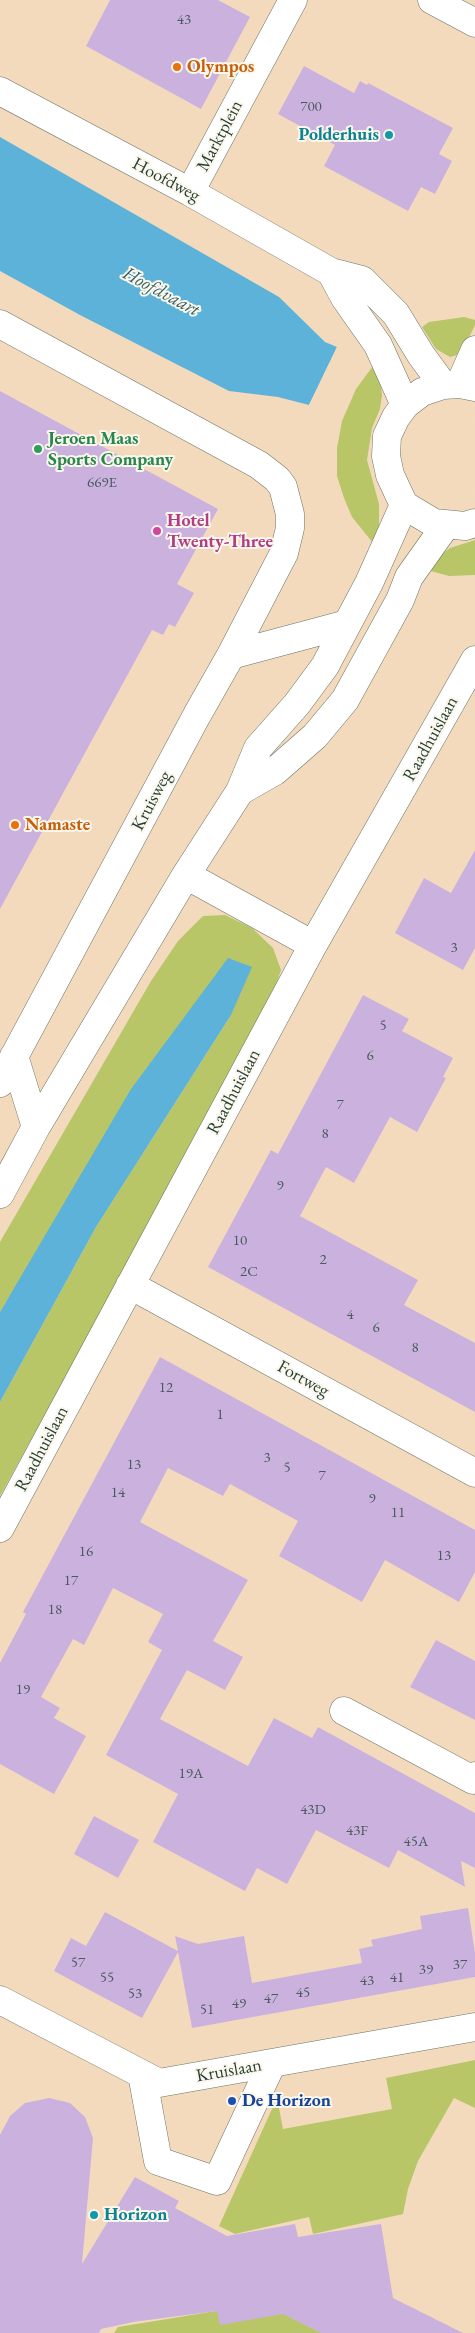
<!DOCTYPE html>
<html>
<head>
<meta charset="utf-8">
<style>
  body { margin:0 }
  canvas { display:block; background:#f4dabd }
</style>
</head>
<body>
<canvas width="475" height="2333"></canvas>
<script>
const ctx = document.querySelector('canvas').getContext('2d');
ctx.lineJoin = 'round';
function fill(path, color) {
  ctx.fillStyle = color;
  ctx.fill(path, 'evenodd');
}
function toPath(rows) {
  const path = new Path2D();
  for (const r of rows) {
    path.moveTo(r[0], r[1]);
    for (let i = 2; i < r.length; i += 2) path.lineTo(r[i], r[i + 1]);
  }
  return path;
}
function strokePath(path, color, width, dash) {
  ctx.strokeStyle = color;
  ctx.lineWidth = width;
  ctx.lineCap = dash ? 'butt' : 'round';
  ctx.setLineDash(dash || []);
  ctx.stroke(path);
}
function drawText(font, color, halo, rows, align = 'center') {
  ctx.font = font + ' "EB Garamond",serif';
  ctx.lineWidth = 4;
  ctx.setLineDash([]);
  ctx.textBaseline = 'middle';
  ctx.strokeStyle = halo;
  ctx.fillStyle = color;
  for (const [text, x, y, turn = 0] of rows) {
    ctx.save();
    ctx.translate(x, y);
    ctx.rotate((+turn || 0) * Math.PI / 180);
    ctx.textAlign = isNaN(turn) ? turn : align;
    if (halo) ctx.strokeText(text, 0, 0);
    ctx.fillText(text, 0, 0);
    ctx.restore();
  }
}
fill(toPath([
  [464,317,475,320,475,325,461,354,450,357,436,349,422,327,429,322],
  [373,366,380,377,382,395,380,409,372,428,367,460,379,504,379,528,373,543,352,517,344,498,337,476,337,448,342,421,356,389],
  [475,540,475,575,449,576,427,570,435,559,450,548],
  [225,915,252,928,273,948,281,970,271,1000,0,1496,0,1402,96,1227,231,1015,7,1300,0,1312,0,1242,151,981,178,941,203,916],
  [475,2060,475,2108,454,2098,418,2161,408,2189,403,2214,313,2234,309,2217,235,2234,219,2226,277,2098,283,2129,392,2109,386,2078],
  [222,2310,293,2312,329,2333,114,2333,118,2327]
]), '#b8c668');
fill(toPath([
  [0,137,279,297,325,342,337,347,309,405,278,397,229,391,80,315,0,271],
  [228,958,252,967,231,1015,96,1227,0,1402,0,1312,131,1089]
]), '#5db2d9');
fill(toPath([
  [337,347,339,348,311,407,309,405],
  [452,419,464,419,475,424,475,488,467,492,463,492,422,469,420,463,423,440,430,430,440,423]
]), '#f4dabd');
fill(toPath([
  [110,0,218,0,250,17,201,109,86,46],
  [304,66,354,93,360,81,367,85,368,83,453,128,439,154,452,161,435,194,421,187,408,211,324,166,335,145,278,114],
  [0,391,218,509,177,584,194,593,175,627,169,624,163,635,152,630,0,909],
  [475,850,475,948,463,970,395,933,424,878,451,893],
  [363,995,409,1019,402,1031,453,1058,443,1077,446,1078,417,1132,390,1117,354,1183,326,1167,300,1216,418,1280,404,1305,475,1343,475,1412,208,1267,271,1150,278,1154],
  [160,1357,475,1530,475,1572,459,1602,385,1560,362,1602,279,1556,298,1521,230,1484,223,1496,168,1468,140,1522,248,1580,213,1641,243,1657,225,1690,187,1670,160,1719,248,1766,274,1718,312,1738,318,1727,475,1813,475,1868,461,1861,465,1887,398,1850,389,1868,316,1830,287,1884,257,1868,245,1891,153,1842,178,1794,106,1755,162,1650,148,1642,163,1614,113,1588,84,1645,73,1639,41,1697,60,1708,54,1718,86,1736,54,1794,0,1764,0,1663,26,1614,23,1612],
  [436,1640,475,1661,475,1720,410,1687],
  [94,1816,139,1840,118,1878,74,1854],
  [468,1908,475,1953,475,1977,192,2028,178,1952,142,2018,54,1971,71,1938,86,1946,105,1912,178,1951,175,1936,198,1944,244,1936,252,1983,362,1963,359,1949,373,1946,371,1940,422,1929,420,1916],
  [49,2098,70,2103,85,2117,93,2138,82,2264,135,2177,179,2201,175,2208,227,2236,295,2224,298,2237,381,2224,393,2298,463,2333,321,2333,283,2314,220,2325,217,2311,133,2322,101,2329,99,2333,0,2333,0,2135,10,2116,25,2103]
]), '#cbb2de');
const minor = toPath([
  [432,0,475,23],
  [0,91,190,192,331,272,362,280,396,314,421,355,443,385],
  [190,192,293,0],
  [331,272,345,298,378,345,405,405],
  [0,324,259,465,277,479,283,487,290,514,290,528,284,553,231,655,197,715,0,1083],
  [460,384,475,350],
  [475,387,460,384,443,385,422,392,405,405,396,417,387,436,386,456,390,475,404,505,434,523,465,526,475,523],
  [231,655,347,624],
  [240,791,275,771,315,736,345,700,400,600,409,577,446,525],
  [186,875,313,945],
  [14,1056,36,1127],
  [0,1194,36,1127,186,875,240,791,258,748,297,704,325,666,369,583,404,505],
  [130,1285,475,1473],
  [0,1528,313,945,475,660],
  [344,1711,473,1780,475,1776],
  [0,2000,159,2083,475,2027],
  [142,2074,158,2161,217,2181,272,2063]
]);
strokePath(minor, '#6a7464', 29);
strokePath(minor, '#fff', 28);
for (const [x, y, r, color] of [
  [177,67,5,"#e8710a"],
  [389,135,5,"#0f9aa8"],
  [38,449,5,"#2e9e5b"],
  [157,531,5,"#d1479c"],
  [15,825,5,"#e8710a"],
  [232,2101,5,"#1a4fb4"],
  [94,2215,5,"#0f9aa8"]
]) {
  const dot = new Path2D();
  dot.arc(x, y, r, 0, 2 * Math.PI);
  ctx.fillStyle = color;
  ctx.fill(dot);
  strokePath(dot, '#fbf7ec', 2);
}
drawText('15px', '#4a5a5e', null, [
  ["43",184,20],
  ["700",311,107],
  ["669E",102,483],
  ["3",454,948],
  ["5",383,1026],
  ["6",370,1056],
  ["7",340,1105],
  ["8",325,1134],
  ["9",280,1186],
  ["10",240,1241],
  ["2",323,1260],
  ["2C",249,1272],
  ["4",350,1315],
  ["6",376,1328],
  ["8",415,1348],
  ["12",166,1388],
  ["1",220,1415],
  ["3",267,1458],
  ["13",134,1465],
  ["5",287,1468],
  ["7",322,1476],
  ["14",118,1493],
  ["9",372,1499],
  ["11",398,1513],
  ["16",86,1552],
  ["13",444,1556],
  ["17",71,1581],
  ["18",55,1610],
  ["19",23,1690],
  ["19A",191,1774],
  ["43D",313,1810],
  ["43F",357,1831],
  ["45A",416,1842],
  ["57",78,1963],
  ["37",460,1965],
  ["39",426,1970],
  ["55",107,1978],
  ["41",397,1978],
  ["43",367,1981],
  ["45",303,1993],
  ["53",135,1994],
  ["47",271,1999],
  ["49",239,2004],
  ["51",207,2010]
]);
drawText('bold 18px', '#c56008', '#fbf7ec', [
  ["Olympos",187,67],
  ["Namaste",25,825]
], 'left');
drawText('bold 18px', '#0d838f', '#fbf7ec', [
  ["Polderhuis",379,135],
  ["Horizon",104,2215,"left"]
], 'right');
drawText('18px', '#1f3d34', '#fbf7ec', [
  ["Marktplein",220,136,-62],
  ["Hoofdweg",166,180,28],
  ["Raadhuislaan",431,739,-61],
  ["Kruisweg",152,801,-62],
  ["Raadhuislaan",234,1092,-62],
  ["Fortweg",303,1379,29],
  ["Raadhuislaan",42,1449,-62],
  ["Kruislaan",229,2071,-10]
]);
drawText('bold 18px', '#27864d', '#fbf7ec', [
  ["Jeroen Maas",48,439],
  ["Sports Company",48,460]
], 'left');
drawText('bold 18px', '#b23c85', '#fbf7ec', [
  ["Hotel",167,521],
  ["Twenty-Three",167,542]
], 'left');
drawText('bold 18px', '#164399', '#fbf7ec', [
  ["De Horizon",242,2101]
], 'left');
drawText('italic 19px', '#326066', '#fbf7ec', [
  ["Hoofdvaart",161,292,28]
]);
</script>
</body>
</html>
